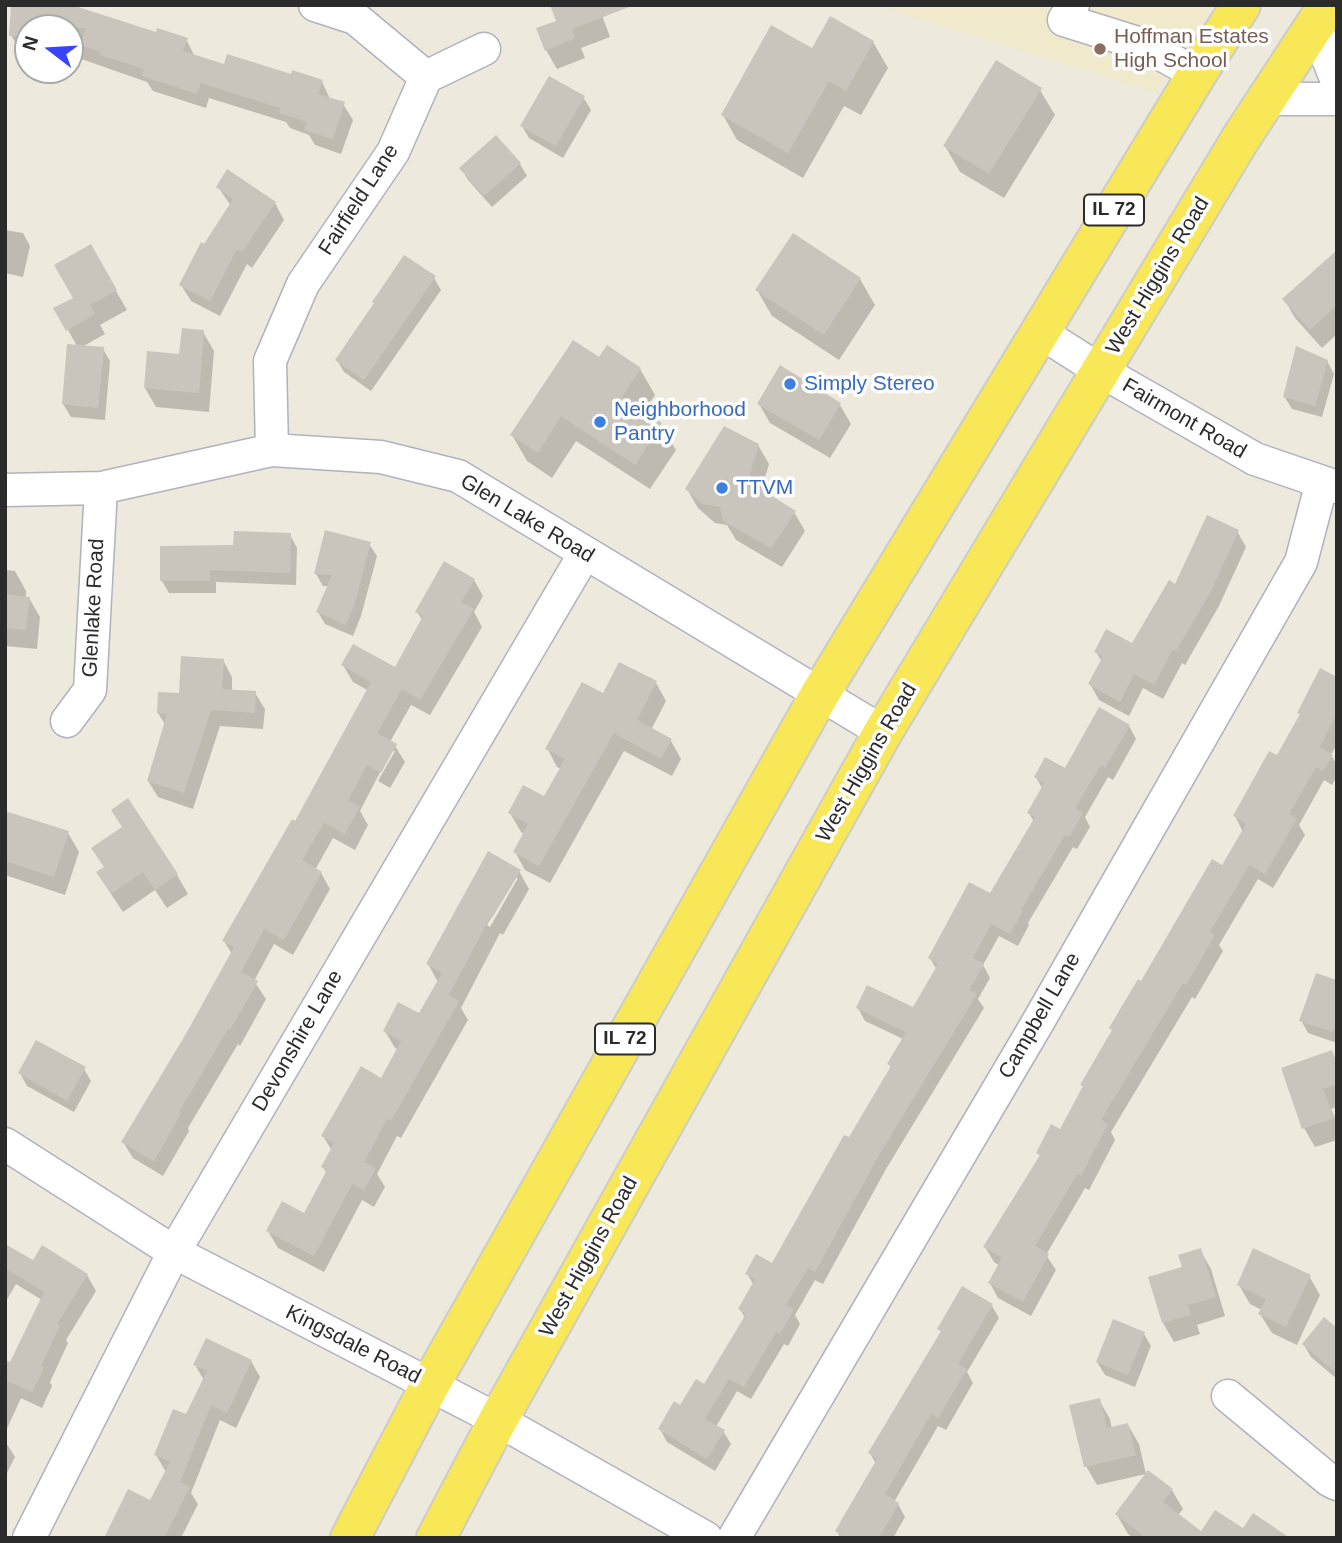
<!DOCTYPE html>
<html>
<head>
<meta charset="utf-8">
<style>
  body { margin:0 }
  #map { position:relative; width:1342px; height:1543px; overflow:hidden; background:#eee9dd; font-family:Helvetica,sans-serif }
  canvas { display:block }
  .frame { position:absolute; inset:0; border:7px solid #2b2b2b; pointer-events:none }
  .north { position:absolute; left:14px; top:14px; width:70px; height:70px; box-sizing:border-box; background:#fff; border:2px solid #aaa; border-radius:50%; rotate:287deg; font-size:19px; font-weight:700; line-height:28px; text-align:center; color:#2b2b2b }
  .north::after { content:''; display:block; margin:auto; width:24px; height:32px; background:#3944ff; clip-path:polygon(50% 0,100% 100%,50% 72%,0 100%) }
</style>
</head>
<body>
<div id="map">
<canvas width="1342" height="1543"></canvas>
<div class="frame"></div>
<div class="north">N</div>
</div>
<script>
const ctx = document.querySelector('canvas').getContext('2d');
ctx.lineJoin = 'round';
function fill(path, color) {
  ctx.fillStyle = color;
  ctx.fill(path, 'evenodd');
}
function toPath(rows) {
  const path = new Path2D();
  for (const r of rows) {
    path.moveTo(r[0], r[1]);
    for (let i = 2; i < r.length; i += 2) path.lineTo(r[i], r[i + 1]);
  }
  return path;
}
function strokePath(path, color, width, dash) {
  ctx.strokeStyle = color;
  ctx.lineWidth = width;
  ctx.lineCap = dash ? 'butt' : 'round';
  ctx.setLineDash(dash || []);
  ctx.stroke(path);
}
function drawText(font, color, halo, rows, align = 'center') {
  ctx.font = font + ' Helvetica,sans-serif';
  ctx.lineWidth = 7;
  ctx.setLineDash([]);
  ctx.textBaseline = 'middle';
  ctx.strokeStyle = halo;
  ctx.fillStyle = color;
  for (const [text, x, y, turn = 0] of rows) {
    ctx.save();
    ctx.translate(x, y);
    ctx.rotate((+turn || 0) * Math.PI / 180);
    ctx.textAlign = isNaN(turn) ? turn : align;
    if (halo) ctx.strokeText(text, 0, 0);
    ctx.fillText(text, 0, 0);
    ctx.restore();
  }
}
fill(toPath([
  [875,5,1213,5,1156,92]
]), '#f0e9cb');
fill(toPath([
  [13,5,78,9,157,34,186,39,195,57,225,67,322,82,330,99,343,104,353,120,341,154,315,145,309,135,290,128,286,122,209,98,206,108,153,91,147,82,70,55,70,28,28,28,28,52,20,51,11,35],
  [598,5,610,37,581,48,585,58,557,69,546,50,559,22],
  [873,42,888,68,861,115,844,106,803,178,737,140,723,115,812,50],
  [1040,90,1055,115,1004,198,960,172,945,146],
  [583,97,591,110,563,158,529,138,522,126],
  [520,164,527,176,492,207,468,180,461,168],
  [218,187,275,203,284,220,252,268,247,264,220,316,191,301,181,285,231,206],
  [5,230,23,233,30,246,23,277,5,273],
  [793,236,860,279,875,305,839,360,772,316,757,290],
  [90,246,127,310,100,325,105,334,82,347,103,349,110,361,105,420,71,417,63,404,77,346,56,309,75,298],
  [1337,267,1337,334,1322,348,1295,318,1284,299],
  [434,278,441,290,371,391,344,372,337,360],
  [203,332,214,351,209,412,156,407,145,388,181,356],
  [600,360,640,369,655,395,643,413,661,425,676,450,650,489,576,441,552,478,527,461,512,435],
  [1327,361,1334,374,1322,417,1292,409,1284,396],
  [781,367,840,405,851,424,830,458,770,423,759,404],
  [758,445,769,464,761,491,794,512,805,531,782,567,736,540,727,525,715,523,698,508,687,489],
  [1237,531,1246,547,1219,606,1185,665,1182,663,1163,699,1143,688,1129,716,1099,700,1090,684,1102,662,1096,652,1133,646,1176,586],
  [290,535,297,548,296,585,216,582,216,593,169,593,162,581,235,547],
  [369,544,377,556,361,616,353,636,325,624,318,612,329,586,323,586,316,574],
  [5,570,15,571,26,591,26,598,29,598,40,617,37,649,5,646],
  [474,580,483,596,474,612,482,627,430,715,411,705,390,742,395,746,405,762,390,788,378,781,395,751,391,751,360,811,368,825,355,850,333,838,315,870,321,873,330,889,293,955,274,944,254,981,266,999,240,1046,238,1044,188,1128,189,1131,163,1176,133,1158,123,1142,188,1033,232,954,224,941,296,823,369,691,353,682,343,665,395,669,423,621,417,612],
  [223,660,232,677,232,691,255,693,265,709,263,729,220,726,193,809,158,797,148,781,166,726,158,713],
  [1337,679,1337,744,1331,755,1337,765,1337,776,1332,785,1324,780,1299,825,1305,835,1273,888,1258,879,1219,945,1223,951,1195,999,1192,997,1111,1132,1115,1140,1089,1190,1085,1188,1046,1255,1056,1270,1031,1316,998,1298,990,1283,1000,1266,994,1262,985,1247,1041,1157,1038,1153,1061,1131,1113,1032,1111,1028,1223,867,1243,832,1235,816],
  [656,683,666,701,651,730,671,741,681,759,672,776,624,751,550,883,525,870,515,852,524,834,521,832,510,813,545,799,561,769,557,767,547,748],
  [1129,726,1136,739,1113,780,1108,777,1085,817,1090,827,1077,849,1073,847,1028,923,1029,925,1018,946,999,936,983,965,990,978,978,999,984,1008,886,1169,823,1284,815,1280,795,1315,800,1324,788,1346,784,1344,751,1399,737,1391,716,1427,723,1431,731,1444,715,1471,667,1442,660,1429,681,1407,705,1387,745,1318,740,1309,754,1285,747,1274,773,1265,891,1068,889,1064,903,1039,865,1021,858,1008,914,1010,937,970,930,958,991,896,1034,822,1029,813,1042,788,1036,777,1065,770],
  [5,812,68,833,79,852,65,895,5,875],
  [105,868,177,875,188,894,167,908,155,890,123,912,109,891],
  [519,871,529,889,503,935,500,933,461,1008,468,1020,401,1138,397,1136,377,1174,385,1187,374,1207,362,1200,324,1272,278,1248,268,1231,305,1215,327,1174,323,1167,332,1151,323,1136,382,1080,399,1050,395,1048,385,1031,419,1015,438,982,428,964],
  [514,878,518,878,490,927,487,925],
  [1337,982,1337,1043,1308,1033,1301,1020],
  [1331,1052,1337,1062,1337,1107,1331,1109,1337,1122,1337,1140,1315,1147,1304,1128],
  [84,1069,91,1081,74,1112,27,1086,20,1073],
  [5,1246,34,1262,87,1275,96,1291,66,1340,68,1343,50,1382,52,1386,42,1408,21,1398,5,1433,5,1362,11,1365,42,1300,16,1284,5,1303],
  [1200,1250,1211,1269,1225,1316,1197,1325,1200,1334,1174,1342,1163,1323,1150,1278,1184,1268],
  [1309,1276,1320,1295,1297,1345,1272,1333,1260,1314,1262,1310,1250,1304,1239,1285],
  [992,1306,999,1318,967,1372,973,1383,946,1430,938,1426,894,1502,898,1504,905,1517,893,1538,840,1538,837,1531,876,1464,870,1453,942,1333,939,1329],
  [1337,1330,1337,1379,1311,1357,1304,1345],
  [1144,1334,1151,1346,1135,1387,1105,1375,1097,1362],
  [251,1361,260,1377,236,1428,220,1420,191,1493,198,1504,181,1538,107,1538,151,1502,166,1472,156,1455,187,1417,204,1380,195,1365],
  [1099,1400,1110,1419,1112,1429,1128,1425,1139,1444,1146,1474,1097,1485,1086,1466],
  [5,1441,15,1457,5,1477],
  [1172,1490,1183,1509,1178,1515,1188,1538,1133,1538,1128,1534,1117,1515]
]), '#0003');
fill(toPath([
  [11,5,78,7,156,32,157,28,188,38,183,51,224,64,227,54,291,74,292,70,323,80,318,94,345,102,333,139,304,130,307,122,279,113,280,108,201,83,197,94,142,76,144,69,100,55,101,52,80,45,86,28,28,28,28,37,9,36],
  [550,5,628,5,629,7,572,29,575,38,545,51,536,28,556,21],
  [830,16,874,41,846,91,829,81,788,153,721,115,771,25,812,48],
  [996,60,1042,88,989,174,943,146],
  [549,76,585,96,556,146,520,126],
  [496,135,521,163,484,196,459,168],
  [227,169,276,202,242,252,237,249,210,301,179,285,201,242,204,244,233,199,216,187],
  [793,233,861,278,824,335,755,290],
  [91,244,117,290,90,305,95,314,66,331,53,308,73,298,54,265],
  [1337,250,1337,305,1310,330,1282,299],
  [404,255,436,276,364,380,335,360,374,303,372,302],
  [182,328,204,330,199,393,144,388,147,351,179,354],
  [573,340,599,357,607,345,641,368,622,397,662,423,635,465,561,416,538,453,510,435],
  [67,344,104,347,98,408,62,404],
  [1296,346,1328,360,1315,406,1283,397],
  [780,365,841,403,819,440,757,404],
  [724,426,759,444,748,481,796,511,771,548,723,521,720,507,703,504,685,489],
  [1207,515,1239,530,1211,591,1176,651,1173,649,1154,685,1134,674,1120,702,1088,684,1103,656,1094,652,1106,629,1132,643,1169,580,1175,584],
  [325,530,371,542,355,603,346,625,316,612,332,575,314,574],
  [234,531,291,533,290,573,210,570,210,581,160,581,160,546,233,545],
  [444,561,475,579,461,602,474,609,420,700,402,689,377,733,397,744,381,773,367,765,348,800,360,807,345,834,324,823,302,860,322,872,284,940,264,929,241,972,258,981,230,1030,228,1029,179,1112,181,1113,154,1161,121,1142,187,1032,234,947,222,941,292,819,295,821,371,682,341,665,353,644,395,667,423,616,415,612],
  [5,594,30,597,26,630,5,628],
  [181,656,224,659,222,689,256,691,255,713,211,710,184,793,147,781,167,714,157,713,158,692,179,693],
  [619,662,657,681,637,720,672,739,661,759,614,733,539,866,513,852,528,824,508,813,523,785,544,796,565,759,545,749,582,682,603,693],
  [1320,668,1337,677,1337,713,1320,747,1333,755,1323,771,1316,767,1289,814,1297,818,1265,874,1249,865,1210,932,1215,935,1186,985,1183,983,1101,1120,1108,1124,1081,1176,1077,1174,1035,1246,1049,1254,1023,1302,988,1283,1002,1258,983,1247,1040,1155,1036,1153,1051,1124,1060,1129,1083,1086,1080,1085,1112,1030,1109,1028,1138,979,1141,981,1212,859,1222,865,1246,824,1233,816,1269,751,1277,755,1300,714,1297,713],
  [1099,707,1130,725,1105,768,1101,765,1075,808,1083,813,1069,837,1065,835,1021,910,1023,911,1010,934,991,924,973,958,984,964,969,990,977,994,879,1155,815,1272,808,1268,786,1305,794,1309,780,1334,776,1332,744,1387,729,1379,705,1419,725,1430,707,1459,658,1429,674,1401,680,1405,696,1379,704,1384,746,1314,738,1309,755,1279,745,1274,756,1254,772,1263,844,1135,849,1137,891,1066,887,1064,906,1032,856,1008,867,985,913,1007,938,964,928,958,969,882,990,893,1035,817,1027,813,1044,783,1034,777,1045,757,1065,768],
  [128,798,178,874,155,890,143,872,111,894,96,872,104,867,91,848,122,827,111,810],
  [5,811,69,831,54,877,5,861],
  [488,851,521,870,492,918,490,917,449,995,459,1001,391,1121,387,1119,364,1162,376,1168,364,1190,352,1184,314,1256,266,1231,282,1201,304,1213,327,1170,321,1167,334,1143,321,1136,361,1066,381,1078,401,1041,383,1031,398,1002,419,1013,442,973,426,964],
  [1316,973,1337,980,1337,1020,1333,1032,1299,1021],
  [36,1040,86,1067,67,1101,18,1073],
  [1332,1050,1337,1064,1337,1084,1323,1089,1334,1118,1302,1129,1281,1068],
  [5,1244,33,1260,42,1245,88,1274,57,1324,60,1325,41,1366,44,1368,32,1392,5,1380,5,1360,10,1362,44,1292,5,1268],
  [1201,1248,1216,1297,1188,1305,1191,1315,1162,1323,1148,1277,1182,1267,1178,1255],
  [1253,1248,1311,1275,1286,1327,1258,1314,1266,1299,1237,1285],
  [962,1286,993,1304,958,1364,967,1369,938,1418,931,1414,885,1494,899,1503,879,1538,846,1538,835,1531,877,1459,868,1453,941,1331,937,1329],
  [1324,1317,1337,1328,1337,1374,1302,1344],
  [1113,1319,1145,1332,1128,1375,1096,1362],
  [206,1338,252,1360,227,1413,211,1405,180,1482,190,1487,164,1538,104,1538,128,1489,150,1500,170,1462,154,1455,173,1409,186,1414,207,1371,193,1365],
  [1100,1398,1107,1428,1128,1423,1136,1455,1084,1467,1069,1405],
  [1148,1470,1173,1489,1163,1502,1201,1531,1215,1510,1243,1528,1253,1513,1290,1538,1146,1538,1115,1514]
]), '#c9c5bc');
const minor = toPath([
  [315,5,355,18,426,77],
  [1073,5,1064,20,1144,45,1197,74],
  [1315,26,1337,81],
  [426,77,484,49],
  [1267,99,1337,99],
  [1040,332,1101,371,1255,459,1337,487],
  [272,450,270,361,303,284,393,152,426,77],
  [5,490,101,488,272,450,381,457,458,476,883,732],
  [67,721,90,690,101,488],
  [5,1144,174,1252,498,1420,706,1538],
  [1228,1396,1329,1480,1337,1484],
  [29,1538,174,1252,585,553],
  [734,1538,1038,1022,1301,562,1322,482]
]);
const major = toPath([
  [350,1538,430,1385,820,694,1197,74,1241,5],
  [436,1538,498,1420,883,732,1241,138,1328,5]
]);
strokePath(minor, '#b1b1c0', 35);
strokePath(major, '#ccc', 42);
strokePath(minor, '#fff', 32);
strokePath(major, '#f8e857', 38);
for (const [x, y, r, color] of [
  [1100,49,7,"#8d6e63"],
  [790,384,7,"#3f7fe0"],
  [600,422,7,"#3f7fe0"],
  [722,488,7,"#3f7fe0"]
]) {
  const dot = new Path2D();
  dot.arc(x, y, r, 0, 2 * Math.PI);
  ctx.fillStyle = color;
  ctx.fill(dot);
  strokePath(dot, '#fff', 2.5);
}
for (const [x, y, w] of [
  [1114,210,60],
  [625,1039,60]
]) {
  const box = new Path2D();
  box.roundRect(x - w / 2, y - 15.5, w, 31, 5);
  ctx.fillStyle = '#fff';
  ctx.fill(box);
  strokePath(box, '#2b2b2b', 2);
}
drawText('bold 19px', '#2b2b2b', null, [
  ["IL 72",1114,210],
  ["IL 72",625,1039]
]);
drawText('21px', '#785e54', '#fff', [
  ["Hoffman Estates",1114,37],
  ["High School",1114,61]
], 'left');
drawText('21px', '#2b2b2b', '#fff', [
  ["Fairfield Lane",359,200,-57],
  ["West Higgins Road",1158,276,-59],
  ["Fairmont Road",1184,419,30],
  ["Glen Lake Road",527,519,31],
  ["Glenlake Road",94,608,-87],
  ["West Higgins Road",867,763,-60],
  ["Campbell Lane",1040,1016,-60],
  ["Devonshire Lane",298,1041,-60],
  ["West Higgins Road",589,1257,-61],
  ["Kingsdale Road",353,1345,27]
]);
drawText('21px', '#366cbe', '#fff', [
  ["Simply Stereo",804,384],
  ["Neighborhood",614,410],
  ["Pantry",614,434],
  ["TTVM",736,488]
], 'left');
</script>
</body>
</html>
